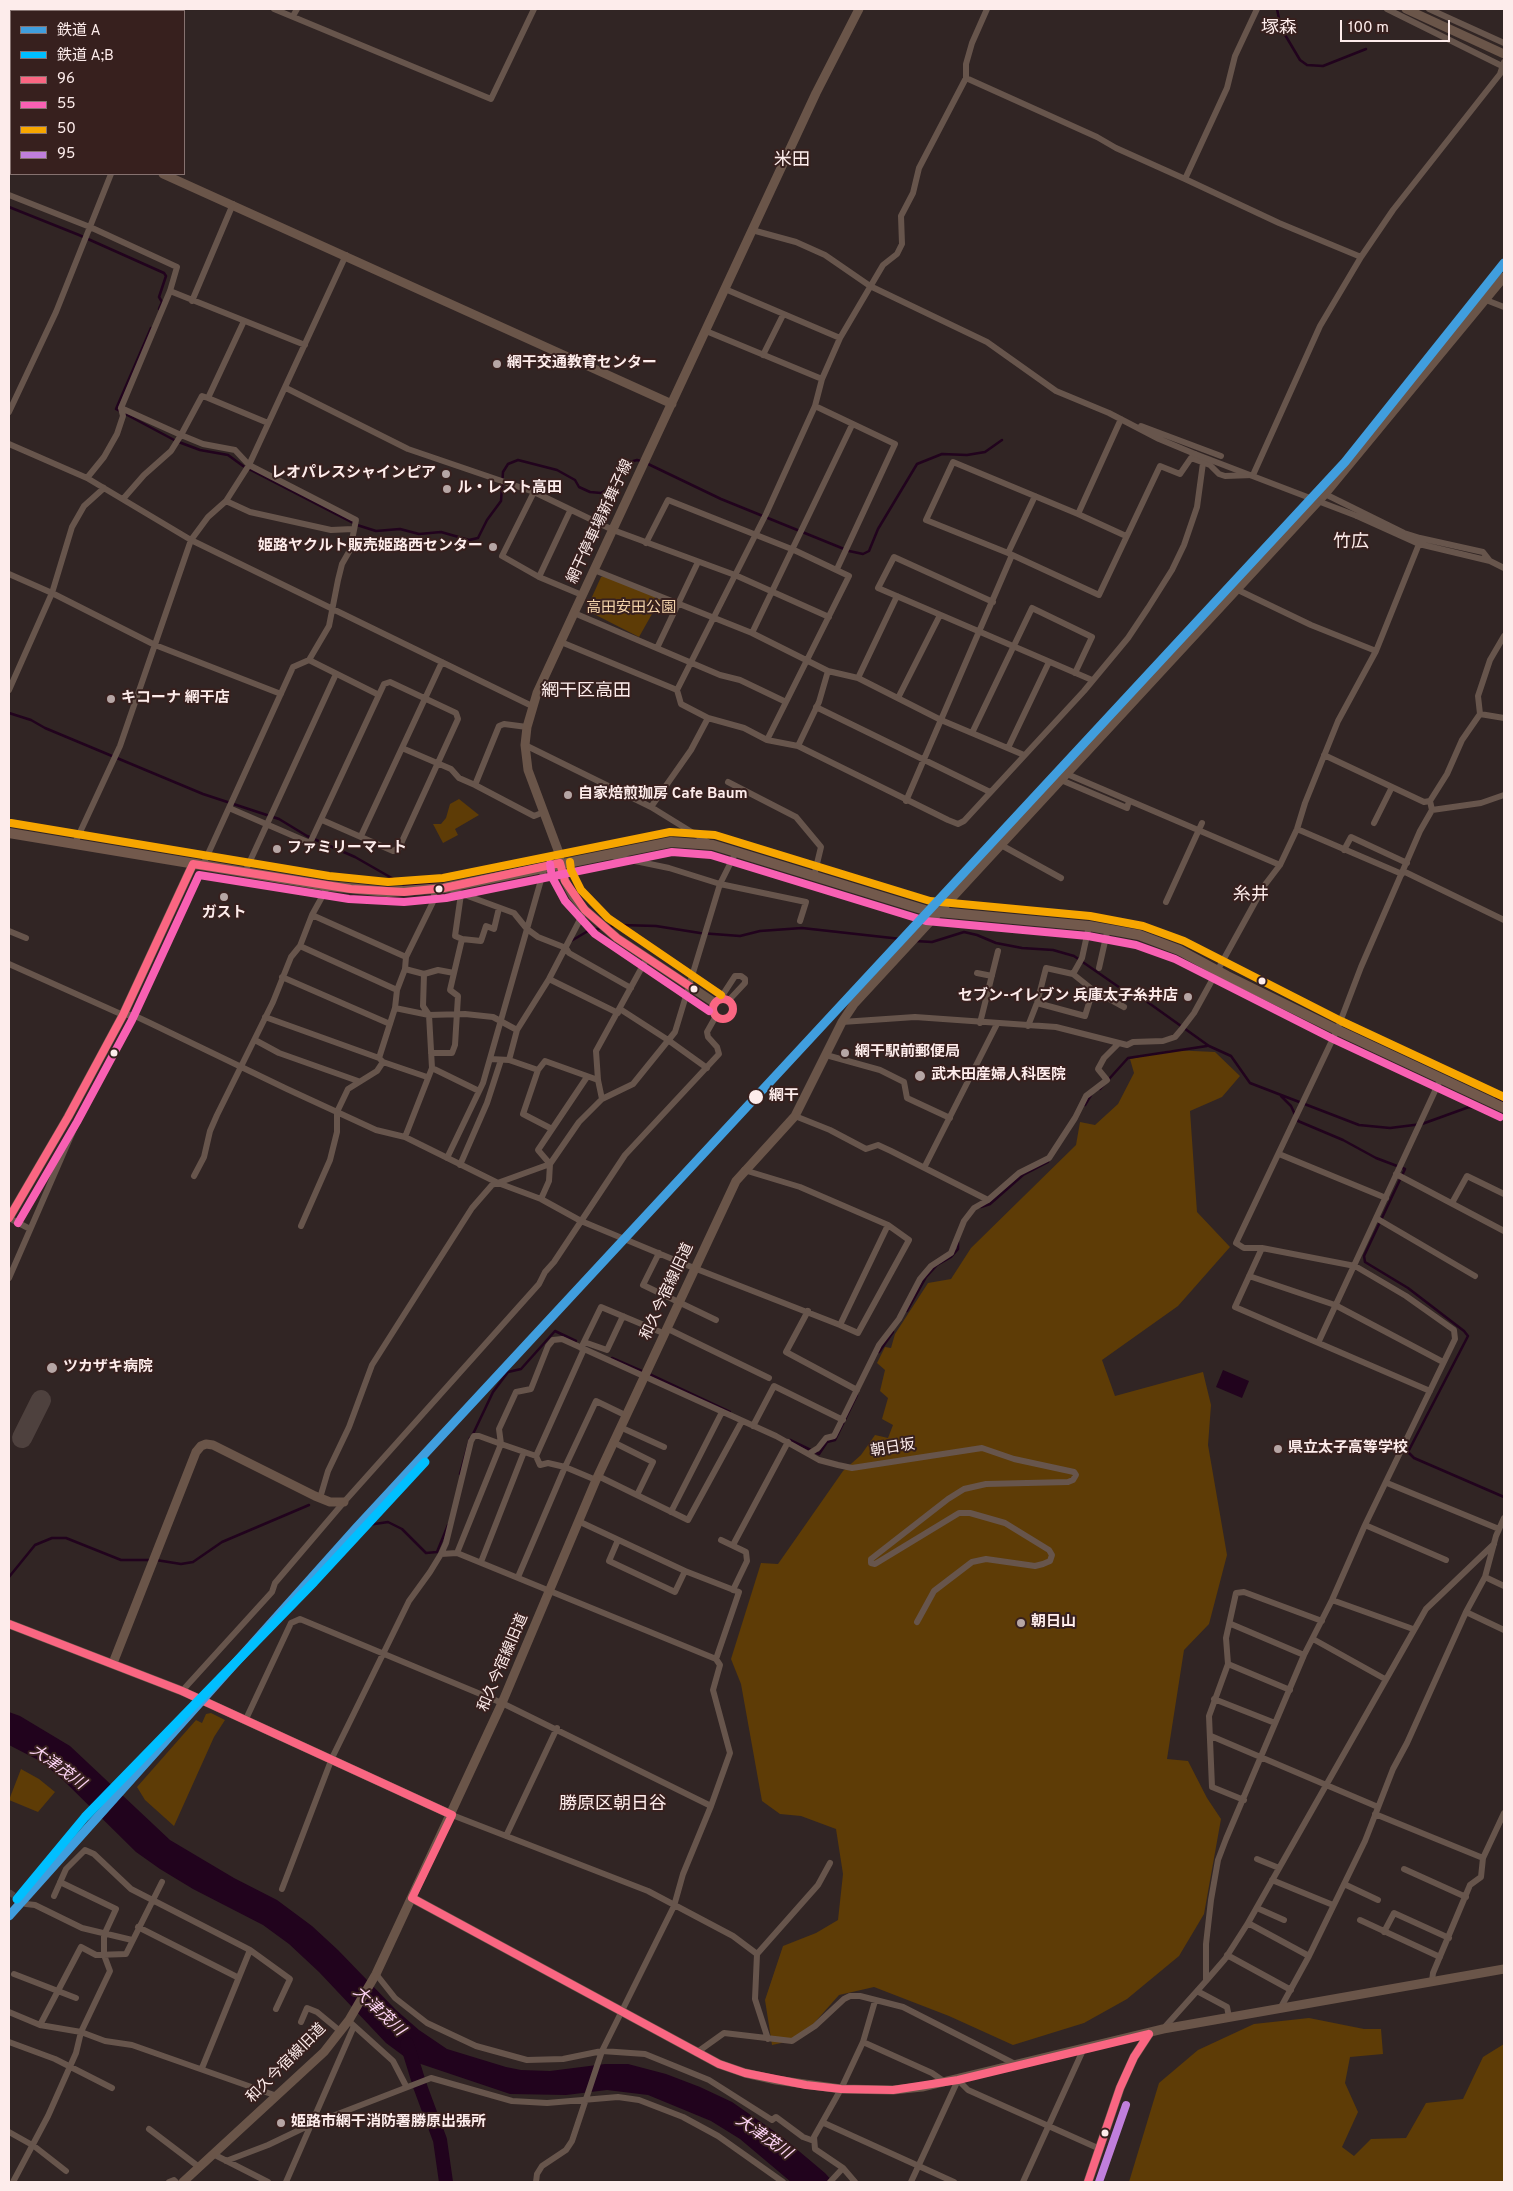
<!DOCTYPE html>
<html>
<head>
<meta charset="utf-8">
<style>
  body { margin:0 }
  #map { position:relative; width:1513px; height:2191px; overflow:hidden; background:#312524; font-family:Overpass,"Noto Sans JP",sans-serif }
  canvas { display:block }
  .frame { position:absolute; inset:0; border:10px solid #fdeceb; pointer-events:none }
  .legend { position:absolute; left:10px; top:10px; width:175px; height:165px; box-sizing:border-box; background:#37201e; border:1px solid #867270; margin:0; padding:6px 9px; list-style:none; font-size:15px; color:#fdeceb }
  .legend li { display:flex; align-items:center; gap:10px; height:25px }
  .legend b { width:25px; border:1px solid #867270 }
  .scale { position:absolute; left:1340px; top:20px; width:110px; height:22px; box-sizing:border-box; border:2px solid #fdeceb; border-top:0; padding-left:6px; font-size:15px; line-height:18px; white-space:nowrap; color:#fdeceb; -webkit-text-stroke:4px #37201e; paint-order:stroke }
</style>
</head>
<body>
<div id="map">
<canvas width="1513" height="2191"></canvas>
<div class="frame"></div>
<ul class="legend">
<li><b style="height:6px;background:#409ede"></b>鉄道 A</li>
<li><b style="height:6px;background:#00bfff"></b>鉄道 A;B</li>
<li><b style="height:6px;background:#fa6682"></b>96</li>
<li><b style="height:6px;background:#f860b3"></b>55</li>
<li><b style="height:6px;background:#f7a600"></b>50</li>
<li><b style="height:6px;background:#c07fdc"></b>95</li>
</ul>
<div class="scale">100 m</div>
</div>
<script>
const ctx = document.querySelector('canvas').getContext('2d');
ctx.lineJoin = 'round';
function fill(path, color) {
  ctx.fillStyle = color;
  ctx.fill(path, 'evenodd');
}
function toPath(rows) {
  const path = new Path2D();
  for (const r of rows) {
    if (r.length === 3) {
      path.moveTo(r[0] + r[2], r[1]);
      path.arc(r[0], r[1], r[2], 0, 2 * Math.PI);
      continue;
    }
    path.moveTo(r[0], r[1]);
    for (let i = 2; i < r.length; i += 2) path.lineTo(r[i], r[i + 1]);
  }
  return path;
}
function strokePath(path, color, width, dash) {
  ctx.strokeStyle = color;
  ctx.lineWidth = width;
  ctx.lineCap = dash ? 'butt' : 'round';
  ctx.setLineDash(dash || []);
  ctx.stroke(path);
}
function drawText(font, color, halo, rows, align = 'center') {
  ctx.font = font + ' Overpass,"Noto Sans JP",sans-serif';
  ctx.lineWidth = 4;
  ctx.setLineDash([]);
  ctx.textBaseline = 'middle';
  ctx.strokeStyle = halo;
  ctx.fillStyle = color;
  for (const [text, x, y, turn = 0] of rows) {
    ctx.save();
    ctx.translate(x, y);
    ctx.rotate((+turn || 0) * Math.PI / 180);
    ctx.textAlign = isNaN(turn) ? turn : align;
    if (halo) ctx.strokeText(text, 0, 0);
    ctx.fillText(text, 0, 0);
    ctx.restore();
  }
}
fill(toPath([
  [604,576,661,598,639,637,590,612,587,608,601,577],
  [459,799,479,815,455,829,458,835,443,843,433,824,441,824,446,818,450,804],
  [1172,1050,1215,1052,1240,1076,1222,1097,1190,1111,1197,1212,1230,1247,1178,1306,1102,1360,1115,1396,1203,1372,1211,1405,1208,1445,1227,1555,1209,1624,1184,1650,1167,1759,1188,1761,1207,1798,1221,1819,1204,1914,1179,1956,1127,1999,1084,2023,1013,2045,949,2016,874,1987,839,1995,800,2039,772,2045,765,2000,783,1946,816,1933,838,1920,843,1874,836,1829,801,1816,780,1814,762,1801,741,1684,731,1659,761,1563,778,1564,843,1471,861,1455,875,1435,888,1438,893,1425,882,1419,888,1398,880,1391,885,1370,877,1363,885,1347,891,1348,895,1334,928,1283,951,1279,971,1248,1076,1145,1080,1122,1095,1125,1118,1104,1134,1073,1130,1059],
  [211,1713,225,1720,214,1737,174,1826,145,1800,137,1787,196,1720,202,1723,206,1714],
  [21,1769,39,1779,55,1792,38,1812,9,1800],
  [1309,2018,1364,2029,1381,2029,1383,2054,1350,2057,1345,2083,1358,2112,1342,2147,1354,2156,1371,2139,1406,2138,1426,2103,1463,2099,1483,2057,1504,2044,1504,2182,1129,2182,1159,2083,1198,2050,1254,2024]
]), '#5e3c06');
fill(toPath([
  [1223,1370,1249,1381,1242,1398,1216,1387],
  [9,1712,20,1716,70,1746,170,1840,234,1878,277,1900,312,1926,338,1950,396,2010,419,2030,447,2049,506,2067,521,2070,550,2071,605,2064,628,2064,666,2074,700,2087,732,2102,781,2136,825,2173,833,2182,791,2182,740,2139,711,2121,648,2095,607,2090,566,2095,510,2094,409,2060,386,2043,319,1972,289,1944,263,1925,193,1889,160,1869,136,1852,63,1780,42,1762,9,1745]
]), '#21031d');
strokePath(toPath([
  [1277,9,1281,28,1300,60,1307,65,1323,66,1366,49],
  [9,207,79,235,164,273,166,276,159,297,162,302,159,309],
  [151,328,116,409,176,441,200,450,228,455,243,466,357,525,376,531,400,529,419,534,441,532,469,540,478,538,487,520,501,501,503,472,508,464,518,460,557,470,575,480,579,487,590,492,601,493,615,485,630,462,637,460,641,461],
  [646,463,721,499,849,551,863,554,869,551,878,529,917,464,942,454,967,455,985,452,1002,440],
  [9,713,31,720,45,728,203,794,279,819,307,836,355,857,404,885,449,884],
  [608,927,621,925,656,926,700,933,740,936,760,931,802,928,910,940],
  [571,941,588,931,602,928],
  [915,941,932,942,964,932,977,935,996,943,1022,948,1053,950,1074,956,1126,992,1146,1001,1209,1046,1231,1056,1250,1083,1359,1125,1390,1128,1422,1124,1469,1107,1485,1108],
  [1100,1089,1128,1058,1207,1046],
  [1281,1096,1291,1106,1298,1121,1343,1140,1376,1158,1405,1169,1364,1256,1365,1262,1408,1288,1464,1331,1468,1336,1408,1452,1414,1458,1504,1497],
  [1496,1098,1504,1102],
  [1085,1105,1091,1095],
  [981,1207,990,1204,1023,1175,1048,1162],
  [907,1311,926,1277,937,1265,951,1257,958,1249,958,1242],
  [879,1352,893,1332],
  [612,1358,644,1372],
  [649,1374,730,1412],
  [473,1434,493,1392,508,1372,521,1369,555,1331,576,1341],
  [790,1440,819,1454,827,1442,835,1440,857,1395],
  [460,1474,470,1438],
  [368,1525,388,1522,402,1529,426,1553,437,1552,448,1525],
  [156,1560,181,1564,193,1562,222,1542,309,1505],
  [9,1577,35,1545,52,1538,66,1538,121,1560,151,1560]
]), '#21031d', 2.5);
strokePath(toPath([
  [407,2044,420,2086,440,2140,446,2182]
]), '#21031d', 14);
strokePath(toPath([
  [22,1438,41,1400]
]), '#4e413e', 20);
strokePath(toPath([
  [9,1892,26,1904]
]), '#504342', 6, [6, 3]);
strokePath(toPath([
  [274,9,491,99,534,9],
  [1257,9,1235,56,1227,88,1185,179,1279,223,1361,257],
  [1387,9,1502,66],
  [1429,9,1504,43],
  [177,11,178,9],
  [293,16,297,9],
  [966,78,1097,137,1116,148,1185,179],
  [9,195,90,227,177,267,170,291,121,408,123,416,117,434,104,457,87,478],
  [752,230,796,242,825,255,870,286,987,342,1056,391,1109,413,1159,439,1195,454],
  [725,289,840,338],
  [170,291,305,345],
  [1486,300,1504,307],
  [192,301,233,204],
  [244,321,208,398,268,423],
  [706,331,822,379],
  [763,355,783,315],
  [286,388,408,449,534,492],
  [815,406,895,444,837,569],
  [121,408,181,435,171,451,144,475,123,499],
  [9,412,56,312,111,174],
  [1141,426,1221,456],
  [9,444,87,478,191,540,532,706],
  [226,501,250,512,331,530,353,529],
  [1078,514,1121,419],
  [1357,516,1419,544,1490,561,1504,568],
  [1126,536,1078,514,953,462,926,520,1008,553,1099,595,1160,466,1180,474,1191,458,1210,465,1219,474,1225,476,1253,475,1320,326,1361,257,1393,210,1500,74,1504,62],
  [1420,538,1483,552,1490,561],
  [646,543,668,500,794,550,849,576,767,740,744,728,708,718],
  [1008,553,1035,496],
  [594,570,752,633,828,671,858,678,941,720,1024,755],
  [9,574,52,593,155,645,281,694],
  [539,577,570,511],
  [1238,590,1311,625,1376,651],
  [582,595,539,577,502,556,534,492,613,530,735,575,829,617],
  [993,602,894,557,878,588,1092,680],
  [574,613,720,675,740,680,786,702],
  [752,633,852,425],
  [561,642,677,690],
  [657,648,698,562],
  [309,660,379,695],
  [858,678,897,596],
  [9,690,52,593,72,527,84,506,104,488],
  [898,698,940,615],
  [816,707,990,792],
  [1480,714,1504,718],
  [972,733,1032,608,1092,637,1075,673],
  [767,740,798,746,948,820,958,824,964,821,1084,691,1128,638,1148,608,1172,570,1184,545,1197,507,1203,463],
  [525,745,651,807,711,844],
  [798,746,819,702,828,671],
  [402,748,451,769,459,778,475,785,499,726,504,724,527,727],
  [1008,748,1049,662],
  [1324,755,1424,802,1430,801],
  [1067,774,1280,865],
  [1061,780,1127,808,1129,801],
  [728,782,796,817,821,847,814,876],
  [475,785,534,816,544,812],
  [906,801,1012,555],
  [651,807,691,750,708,718,681,704,677,690,766,514,815,406,822,379,840,338,883,265,897,254,902,244,901,216,913,193,919,168,966,78,966,64,972,43,987,9],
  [229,808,310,843,384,684,390,682,456,713,458,719,399,848,393,851,322,820],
  [1432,810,1481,803,1504,795],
  [1374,823,1392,787],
  [1297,829,1402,874],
  [361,836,442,662],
  [75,843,120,746,191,540,208,517,226,501,249,465,346,255],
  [1001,845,1061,878],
  [1344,850,1351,837,1407,863],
  [611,856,669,868,720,884,806,902,800,921],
  [203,865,293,667,309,660,329,626,338,580,342,564,350,550,356,520,249,465,235,450,203,444,181,435,202,396,208,398],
  [1403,871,1504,920],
  [245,872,336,674],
  [446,888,514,913,527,929,538,937,566,948,569,953,631,988],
  [1166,902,1202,823],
  [312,915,406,957],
  [9,931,26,938],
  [462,939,481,941,486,926,494,929,499,908],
  [300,946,397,990],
  [9,964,123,1015,133,1015,150,1023,287,1089,376,1130,405,1137,498,1183,541,1199,581,1221,694,1268,840,1325,888,1225],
  [1099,968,1108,928],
  [405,969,424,974,438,970,454,973],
  [977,973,992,976],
  [1073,974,1082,958,1089,926],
  [282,977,390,1024],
  [549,979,618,1013],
  [723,1009,10],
  [720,999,735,976,741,976,745,979,745,983,729,1000],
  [1037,1003,1085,1016,1093,990],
  [395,1008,429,1015,465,1014,493,1017,517,1030],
  [620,1009,668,1040,707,1068],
  [265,1017,379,1058],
  [842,1022,915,1017,1056,1027,1127,1045,1133,1042,1163,1041,1175,1037,1181,1030,1194,1013,1264,886,1280,865,1297,829,1305,803,1338,721,1376,651,1419,544,1420,538,1404,533,1325,494],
  [980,1023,998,951],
  [1028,1026,1037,1003,1046,968,1073,974,1093,990,1124,1007],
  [255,1040,279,1053,358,1081],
  [431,1053,452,1053,455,1045,458,996,450,990,462,939,455,936,461,894],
  [826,1055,880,1070,904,1082,907,1098,950,1118],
  [490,1059,509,1060,538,1070,545,1061,598,1080],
  [509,1060,517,1030,549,979,585,910],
  [383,1062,427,1077],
  [432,1068,479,1091],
  [538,1070,523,1114,552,1129],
  [602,1099,598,1080,596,1051,647,958],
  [795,1116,830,1130,866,1149,878,1145,891,1151,988,1200],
  [405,1137,432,1068,429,1015,423,1006,424,974],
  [1279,1154,1386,1198],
  [447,1158,483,1083,545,866],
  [460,1165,487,1103,501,1060],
  [925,1166,997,1024],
  [744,1170,800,1187,888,1225,909,1240,858,1333,840,1325],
  [1396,1174,1504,1231],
  [194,1176,204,1157,210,1131,217,1115,273,1002,291,957,300,946,312,915,328,886],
  [541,1199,549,1181,550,1164,579,1122,602,1099,633,1084,675,1032,720,884,736,852],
  [1452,1203,1467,1176,1504,1194],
  [9,1218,30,1229],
  [1376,1218,1475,1276],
  [301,1226,330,1160,337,1132,337,1112,348,1089,377,1071,383,1062,379,1058,395,1008,397,990,405,969,406,957,433,902,435,889],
  [1262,1248,1235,1307,1430,1391],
  [659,1253,643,1285,716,1320],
  [1249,1276,1335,1305,1443,1362],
  [9,1278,77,1122],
  [808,1311,786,1352,857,1390],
  [666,1328,769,1378],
  [1319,1341,1441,1078],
  [584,1342,607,1350,623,1316],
  [581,1348,601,1307,663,1333],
  [753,1426,774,1386,843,1420],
  [620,1427,664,1447],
  [613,1442,653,1462,637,1495],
  [810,1453,818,1448,826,1438,834,1436,879,1345,899,1319,920,1279,931,1266,951,1253,964,1221,974,1208,988,1200,1019,1173,1049,1158,1075,1118,1086,1096,1107,1080,1098,1069,1104,1058,1118,1044],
  [536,1456,540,1465,548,1463,565,1467,596,1480],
  [598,1476,688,1520,742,1421],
  [1387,1483,1499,1529],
  [320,1498,328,1471,349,1427,372,1365,426,1280,472,1208,492,1185,550,1164,538,1150,587,1077],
  [671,1512,722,1412],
  [578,1521,685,1571,739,1592,716,1659],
  [1365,1525,1446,1560],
  [618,1540,609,1561,675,1592,685,1571],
  [721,1540,746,1552,747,1561,733,1590],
  [733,1545,788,1442],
  [441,1554,446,1543,471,1441,474,1436,479,1436,501,1444,499,1429,516,1392,531,1389,548,1346,553,1340,562,1339,776,1436,819,1460,838,1465,852,1468,982,1448,1014,1459,1074,1472,1076,1475,1073,1480,1068,1482,986,1484,964,1489,948,1499,871,1559,871,1563,875,1564,959,1513,970,1513,1005,1523,1049,1550,1052,1555,1050,1561,1043,1564,1035,1566,986,1559,972,1562,934,1591,917,1622],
  [481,1562,524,1452],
  [518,1577,565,1467,596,1401,625,1415],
  [1485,1577,1504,1586],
  [1332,1600,1413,1629],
  [1466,1612,1504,1630],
  [1231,1624,1304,1655],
  [1313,1639,1385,1679],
  [1228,1664,1290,1690],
  [182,1691,272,1592,275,1583,344,1502,539,1284,545,1272,554,1262,625,1155,719,1054,717,1047,708,1037,707,1032,716,1016],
  [1214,1699,1275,1723],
  [246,1719,291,1623,300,1619,502,1703,711,1806],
  [1211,1736,1378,1807],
  [1244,1800,1212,1787,1209,1716,1228,1664,1226,1638,1236,1593,1244,1592,1322,1621],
  [1375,1814,1483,1858],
  [452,1815,648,1891,733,1936,757,1954],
  [506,1836,557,1728],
  [1257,1859,1279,1868],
  [1404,1869,1466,1897],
  [1272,1880,1333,1905],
  [1344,1884,1378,1900],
  [282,1889,332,1758,409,1601,430,1572,441,1554,457,1553],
  [54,1896,66,1869,85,1850,94,1854,131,1889,250,1950,290,1979,276,2009],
  [26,1904,35,1905,82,1928,132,1940],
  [1257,1908,1284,1920],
  [1360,1920,1440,1957],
  [1248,1923,1309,1956],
  [138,1927,237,1977],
  [1384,1932,1394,1913,1449,1938],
  [1227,1955,1291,1990],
  [14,1974,76,1998],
  [376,1974,395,1998,427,2023,476,2046,527,2060,563,2059,602,2051,645,2054,709,2080,772,2120,776,2117,803,2137,814,2141],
  [1206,1981,1225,1959,1248,1923,1426,1609,1494,1544],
  [1432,1981,1433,1973,1470,1885,1481,1877,1483,1858,1504,1813],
  [1197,1991,1227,2007,1229,2017],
  [1281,2007,1309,1956,1365,1841,1393,1769,1407,1743,1466,1612,1485,1577,1496,1536,1504,1518],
  [9,2012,40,2025,81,2032,105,2041,132,2045,277,2096],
  [301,2022,307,2008,317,2012,340,2031],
  [352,2024,393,2061,406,2086],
  [40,2025,81,1947,96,1955,126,1954,162,1882],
  [1163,2029,1206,1981,1206,1944,1211,1900,1218,1860,1226,1839,1304,1655,1332,1600,1365,1525,1455,1339,1454,1330,1406,1296,1355,1266,1262,1248,1244,1248,1236,1243,1337,1030,1361,967,1420,831,1432,810,1430,801,1447,774,1462,740,1480,714,1478,696,1490,660,1504,636],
  [768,2039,755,1999,757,1954,818,1885,830,1863],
  [9,2042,55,2059,112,2088],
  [863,2042,932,2073,945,2082],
  [696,2053,724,2033,792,2041,815,2026,844,1999,850,1996,860,1996,903,2007,1017,2065],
  [202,2068,250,1950],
  [824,2123,954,2182],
  [149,2129,199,2167],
  [9,2132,34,2146,66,2171],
  [213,2154,268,2182],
  [226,2161,268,2145,312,2124,431,2078,512,2101,547,2103,618,2097,639,2100,683,2117,718,2136,783,2182],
  [13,2182,48,2116,76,2053,81,2032,110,1971,104,1955,104,1935,116,1909,60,1882],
  [169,2182,174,2180,176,2182],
  [286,2182,354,2026],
  [536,2182,537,2174,542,2166,566,2150,572,2141,602,2051,674,1906,683,1874,711,1806,730,1753,713,1690,720,1665,716,1659,457,1553,501,1444,536,1456,584,1349],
  [830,2182,843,2168],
  [855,2182,843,2168,815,2149,814,2137,841,2089,863,2042,875,2001],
  [911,2182,958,2080,968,2090,1100,2149],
  [1023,2182,1084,2048]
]), '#67554c', 6);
strokePath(toPath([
  [1406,9,1504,54],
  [110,11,116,9],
  [9,53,11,52],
  [9,110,11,112],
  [163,174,672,404],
  [715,1003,617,938,585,910,573,896,561,873,559,853,528,770,525,745,527,727,537,693,574,613,816,93,859,9],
  [9,1218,68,1117,123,1015,193,864],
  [9,1624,182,1691,452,1815],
  [113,1663,196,1452,201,1446,206,1444,213,1445,315,1496,330,1502,344,1502],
  [412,1898,719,2064,745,2073,776,2080,841,2089,893,2090,922,2087,1163,2029,1504,1969],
  [183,2182,324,2052,349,2020,376,1974,502,1703,596,1480,736,1181,795,1116,842,1022,854,1004,1325,494,1504,277],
  [1088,2182,1120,2088,1134,2057,1149,2034]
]), '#6a5549', 9);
strokePath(toPath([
  [9,833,328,886,388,892,444,888,671,842,713,845,928,911,1089,926,1139,935,1179,950,1227,976,1337,1030,1504,1108]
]), '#72594c', 10);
strokePath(toPath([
  [1195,454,1357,516]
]), '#67554c', 6);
strokePath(toPath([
  [723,1009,10],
  [9,1218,68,1117,123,1015,193,864,351,889,404,892,444,888,560,863,565,881,585,910,617,938,694,989],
  [9,1624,182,1691,452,1815,412,1898,719,2064,745,2073,806,2085,841,2089,893,2090,958,2080,1149,2034],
  [1088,2182,1120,2088,1134,2057,1149,2034]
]), '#fa6682', 8);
strokePath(toPath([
  [550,864,552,877,565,901,595,934,709,1011],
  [18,1223,77,1122,132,1020,199,875,349,899,404,902,446,898,672,852,711,855,926,921,1088,936,1136,945,1175,959,1333,1039,1500,1117]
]), '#f860b3', 8);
strokePath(toPath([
  [11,823,329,876,388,882,443,878,670,832,715,835,930,901,1090,916,1143,926,1184,941,1341,1021,1504,1097],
  [570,862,571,870,581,890,608,918,721,995]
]), '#f7a600', 8);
strokePath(toPath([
  [1099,2182,1126,2105]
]), '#c07fdc', 8);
strokePath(toPath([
  [9,1916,357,1527,1345,462,1504,263]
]), '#409ede', 9);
strokePath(toPath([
  [17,1899,85,1817,314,1582,425,1462]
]), '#00bfff', 9);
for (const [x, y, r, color] of [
  [497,364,5,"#b6a6a5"],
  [446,474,5,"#b6a6a5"],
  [447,489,5,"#b6a6a5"],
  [493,547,5,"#b6a6a5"],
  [111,699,5,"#b6a6a5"],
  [568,795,5,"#b6a6a5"],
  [277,849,5,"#b6a6a5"],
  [439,889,4.5,"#fdeceb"],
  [224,897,5,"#b6a6a5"],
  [1262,981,4.5,"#fdeceb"],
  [694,989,4.5,"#fdeceb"],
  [1188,997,5,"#b6a6a5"],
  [114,1053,4.5,"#fdeceb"],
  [845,1053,5,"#b6a6a5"],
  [920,1076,6,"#b6a6a5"],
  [756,1097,8,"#fdeceb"],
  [52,1368,6,"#b6a6a5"],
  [1278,1449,5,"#b6a6a5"],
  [1021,1623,5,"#b6a6a5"],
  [281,2123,5,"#b6a6a5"],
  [1105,2133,4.5,"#fdeceb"]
]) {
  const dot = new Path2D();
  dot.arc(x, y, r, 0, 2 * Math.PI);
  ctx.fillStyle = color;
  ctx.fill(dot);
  strokePath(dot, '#37201e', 2);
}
drawText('bold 15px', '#fdeceb', '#37201e', [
  ["網干交通教育センター",507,364],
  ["レオパレスシャインピア",436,474,"right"],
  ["ル・レスト高田",457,489],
  ["姫路ヤクルト販売姫路西センター",483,547,"right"],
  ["キコーナ 網干店",121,699],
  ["自家焙煎珈房 Cafe Baum",578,795],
  ["ファミリーマート",287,849],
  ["ガスト",224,914,"center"],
  ["セブン-イレブン 兵庫太子糸井店",1178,997,"right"],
  ["網干駅前郵便局",855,1053],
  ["武木田産婦人科医院",931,1076],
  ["ツカザキ病院",63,1368],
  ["県立太子高等学校",1288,1449],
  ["朝日山",1031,1623],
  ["姫路市網干消防署勝原出張所",291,2123]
], 'left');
drawText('15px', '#fdeceb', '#37201e', [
  ["網干停車場新舞子線",601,522,-65],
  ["和久今宿線旧道",668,1292,-65],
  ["朝日坂",893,1449,-9],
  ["和久今宿線旧道",504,1663,-67],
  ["和久今宿線旧道",287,2064,-45]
]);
drawText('15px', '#f3d3ab', '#37201e', [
  ["高田安田公園",631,609]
]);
drawText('bold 15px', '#fdeceb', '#37201e', [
  ["網干",769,1097]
], 'left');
drawText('italic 16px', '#fdd4f5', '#37201e', [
  ["大津茂川",57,1768,36],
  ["大津茂川",378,2012,43],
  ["大津茂川",763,2138,35]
]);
drawText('18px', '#fdeceb', '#37201e', [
  ["塚森",1279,29],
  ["米田",792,161],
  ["竹広",1351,543],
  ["網干区高田",586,692],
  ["糸井",1251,896],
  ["勝原区朝日谷",613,1805]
]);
</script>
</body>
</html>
